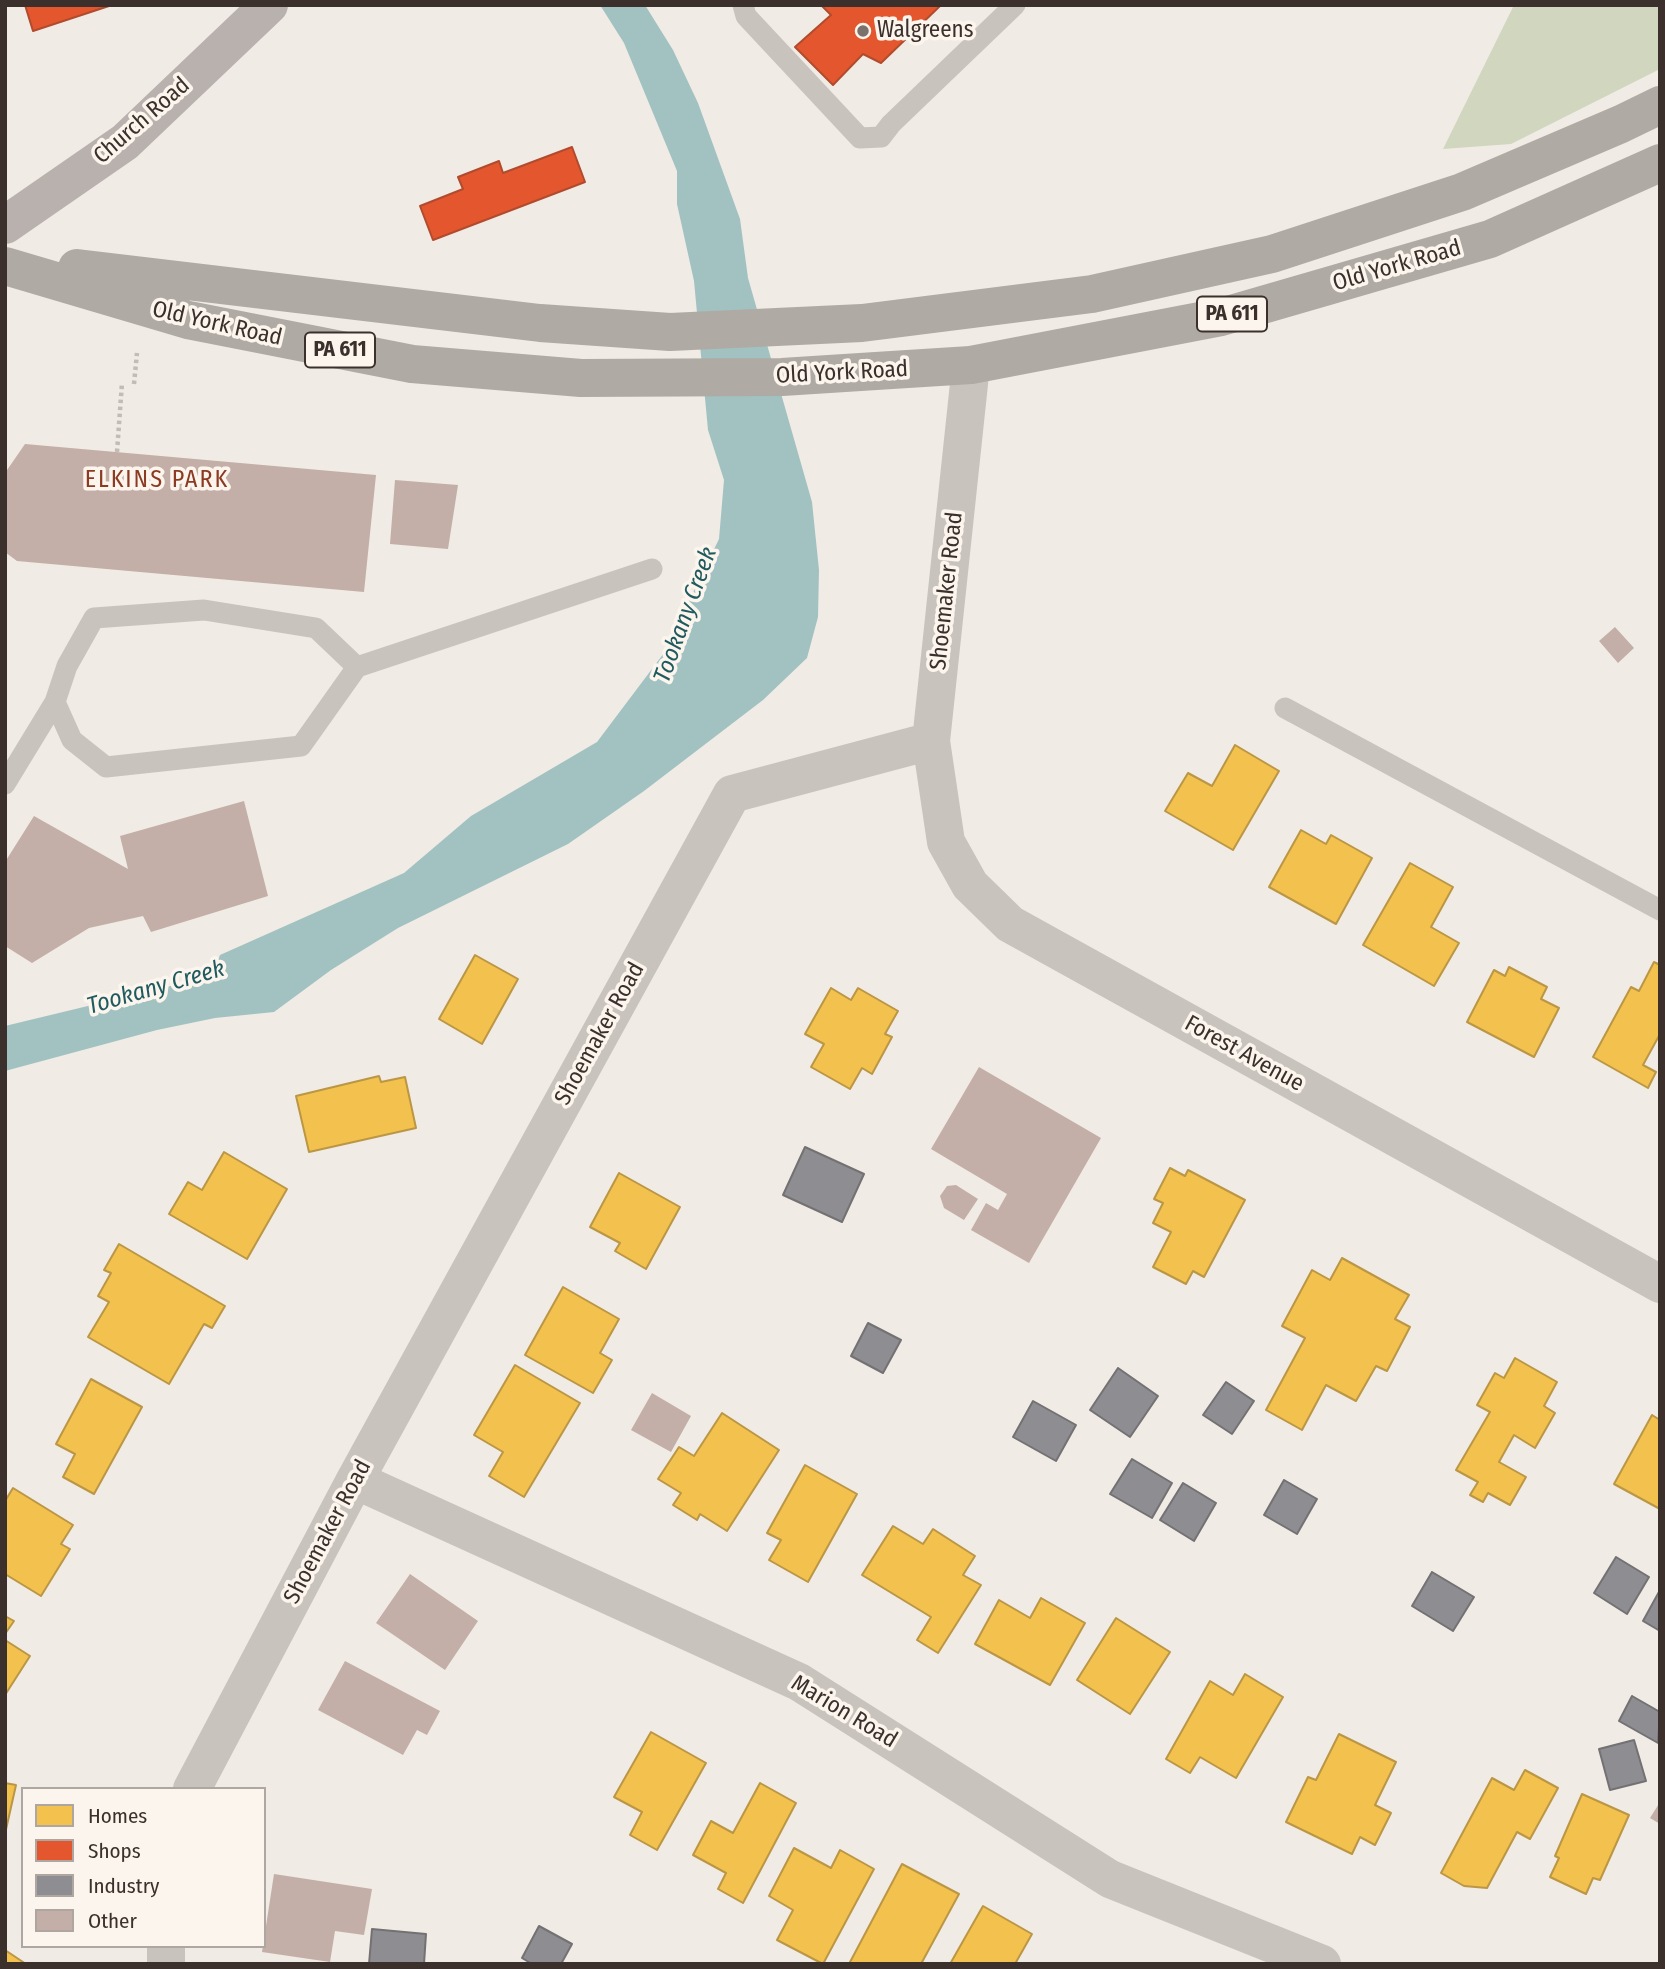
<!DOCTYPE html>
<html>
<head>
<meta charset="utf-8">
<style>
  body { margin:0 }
  #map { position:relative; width:1665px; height:1969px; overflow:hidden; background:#f0ebe5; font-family:"Fira Sans Condensed",sans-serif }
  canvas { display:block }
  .frame { position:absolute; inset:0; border:7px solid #3b302b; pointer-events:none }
  .legend { position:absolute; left:21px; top:1787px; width:245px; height:161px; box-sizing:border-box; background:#fbf5ee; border:2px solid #aea6a0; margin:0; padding:9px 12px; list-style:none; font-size:21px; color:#3b302b }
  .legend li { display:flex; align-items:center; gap:14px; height:35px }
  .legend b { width:35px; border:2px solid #aea6a0 }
</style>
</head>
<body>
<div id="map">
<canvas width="1665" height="1969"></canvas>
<div class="frame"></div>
<ul class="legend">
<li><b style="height:19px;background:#f2c14e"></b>Homes</li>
<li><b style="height:19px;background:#e4572e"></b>Shops</li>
<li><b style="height:19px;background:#8d8d92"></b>Industry</li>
<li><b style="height:19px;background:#c3afa7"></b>Other</li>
</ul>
</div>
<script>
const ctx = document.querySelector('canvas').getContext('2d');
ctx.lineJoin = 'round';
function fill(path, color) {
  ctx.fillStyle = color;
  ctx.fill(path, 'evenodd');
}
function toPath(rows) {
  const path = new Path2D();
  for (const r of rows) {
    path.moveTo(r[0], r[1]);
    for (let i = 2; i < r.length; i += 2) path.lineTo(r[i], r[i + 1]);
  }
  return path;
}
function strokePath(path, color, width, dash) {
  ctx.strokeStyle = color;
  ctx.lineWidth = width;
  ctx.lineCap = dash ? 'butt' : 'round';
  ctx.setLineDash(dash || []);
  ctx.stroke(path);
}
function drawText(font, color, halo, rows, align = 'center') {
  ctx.font = font + ' "Fira Sans Condensed",sans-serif';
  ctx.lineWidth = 7;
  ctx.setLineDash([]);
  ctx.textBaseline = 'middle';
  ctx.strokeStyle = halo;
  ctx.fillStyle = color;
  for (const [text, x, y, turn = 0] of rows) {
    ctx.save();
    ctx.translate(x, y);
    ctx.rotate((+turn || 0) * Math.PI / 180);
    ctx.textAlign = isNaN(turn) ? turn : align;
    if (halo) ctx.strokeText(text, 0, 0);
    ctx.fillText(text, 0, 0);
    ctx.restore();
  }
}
fill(toPath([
  [1514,5,1660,5,1660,69,1511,144,1443,149]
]), '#d1d6bf');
fill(toPath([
  [600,5,645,5,673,50,698,103,740,219,748,278,812,502,819,570,818,617,807,658,763,700,644,791,568,844,398,928,331,970,274,1012,215,1018,157,1030,5,1071,5,1026,212,976,220,955,404,873,471,816,597,742,664,653,719,539,724,480,708,430,694,281,677,204,677,171,624,43]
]), '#a1c2c1');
const homes = toPath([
  [1235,745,1279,771,1233,850,1165,811,1188,773,1212,786,1235,745],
  [1301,830,1326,844,1331,835,1372,858,1336,924,1269,887,1301,830],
  [1410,863,1453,887,1431,927,1459,943,1434,986,1363,945,1410,863],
  [475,955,518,979,482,1044,439,1019,475,955],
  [1654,962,1660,965,1660,1034,1643,1065,1656,1072,1648,1088,1593,1057,1631,987,1639,991,1654,962],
  [1509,967,1547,987,1541,999,1559,1008,1534,1057,1467,1022,1494,970,1505,976,1509,967],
  [831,988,851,1000,858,988,898,1011,885,1034,892,1037,872,1074,862,1068,850,1089,811,1067,824,1044,805,1034,831,988],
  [379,1076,381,1082,405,1077,416,1128,309,1152,296,1096,379,1076],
  [224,1152,287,1189,247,1259,169,1214,188,1182,202,1190,224,1152],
  [1170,1168,1185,1176,1188,1170,1245,1200,1204,1277,1193,1271,1186,1284,1153,1267,1171,1232,1153,1223,1163,1203,1154,1199,1170,1168],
  [619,1173,680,1207,646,1269,615,1251,620,1243,590,1227,619,1173],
  [119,1244,225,1306,212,1328,204,1324,169,1384,88,1337,109,1302,98,1296,111,1273,104,1270,119,1244],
  [1342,1258,1409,1295,1395,1319,1410,1327,1387,1371,1376,1366,1356,1401,1326,1385,1302,1430,1266,1410,1305,1338,1282,1326,1312,1270,1330,1280,1342,1258],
  [563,1287,619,1319,600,1353,612,1360,593,1393,525,1355,563,1287],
  [1515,1358,1557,1382,1544,1406,1555,1413,1535,1448,1514,1435,1499,1462,1526,1477,1510,1505,1488,1493,1483,1502,1470,1495,1478,1482,1456,1470,1490,1412,1477,1405,1495,1373,1504,1378,1515,1358],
  [515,1365,580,1403,524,1497,489,1476,503,1452,474,1435,515,1365],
  [91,1379,142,1407,94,1494,63,1477,75,1454,56,1444,91,1379],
  [722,1413,779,1450,727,1531,700,1514,697,1520,673,1505,681,1493,658,1479,679,1447,694,1456,722,1413],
  [1652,1415,1660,1420,1660,1509,1614,1484,1652,1415],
  [805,1465,857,1494,808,1582,769,1560,781,1540,767,1533,805,1465],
  [13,1488,73,1525,61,1544,70,1549,41,1596,5,1574,5,1501,13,1488],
  [893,1526,923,1544,933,1529,975,1556,963,1575,981,1585,938,1653,917,1640,931,1617,862,1575,893,1526],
  [1041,1598,1085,1623,1050,1685,975,1644,999,1600,1030,1618,1041,1598],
  [5,1616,14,1621,5,1634,5,1616],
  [1116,1618,1170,1652,1130,1714,1077,1680,1116,1618],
  [5,1640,30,1656,5,1695,5,1640],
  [1245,1674,1283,1697,1236,1778,1200,1757,1190,1773,1166,1759,1210,1681,1233,1695,1245,1674],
  [651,1732,706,1763,657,1850,630,1835,642,1812,614,1797,651,1732],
  [1339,1734,1396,1762,1375,1805,1391,1813,1375,1845,1360,1837,1352,1854,1286,1822,1308,1777,1316,1780,1339,1734],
  [1525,1770,1558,1788,1530,1839,1517,1832,1487,1888,1464,1886,1441,1873,1492,1778,1514,1790,1525,1770],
  [5,1783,16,1785,5,1834,5,1783],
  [760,1783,796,1803,743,1903,718,1889,726,1873,693,1855,711,1821,733,1833,760,1783],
  [1582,1794,1629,1815,1600,1880,1593,1878,1586,1894,1550,1877,1559,1858,1555,1856,1582,1794],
  [794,1848,831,1868,840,1850,874,1869,823,1964,777,1940,793,1910,769,1896,794,1848],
  [902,1864,959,1894,921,1964,849,1964,902,1864],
  [983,1906,1032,1934,1015,1964,950,1964,983,1906],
  [5,1950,26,1964,5,1964,5,1950]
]);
fill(homes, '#f2c14e');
strokePath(homes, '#bb9644', 2);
const shops = toPath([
  [25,5,112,5,33,31,25,5],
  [821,5,941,5,881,63,863,54,833,85,795,47,831,15,821,5],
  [572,147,585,182,433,240,420,206,463,189,458,177,499,161,503,173,572,147]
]);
fill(shops, '#e4572e');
strokePath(shops, '#b14b2d', 2);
const industry = toPath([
  [805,1147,864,1174,842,1222,783,1195,805,1147],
  [868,1323,901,1340,883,1373,851,1356,868,1323],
  [1118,1368,1158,1396,1130,1437,1090,1410,1118,1368],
  [1226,1382,1254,1401,1232,1434,1203,1415,1226,1382],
  [1033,1401,1076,1425,1056,1461,1013,1437,1033,1401],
  [1132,1459,1172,1483,1152,1518,1110,1494,1132,1459],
  [1284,1480,1317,1499,1297,1534,1264,1515,1284,1480],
  [1183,1483,1216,1503,1194,1541,1160,1520,1183,1483],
  [1616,1557,1649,1577,1627,1614,1594,1593,1616,1557],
  [1432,1572,1474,1597,1453,1631,1412,1606,1432,1572],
  [1660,1590,1660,1631,1643,1621,1660,1590],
  [1632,1696,1660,1712,1658,1743,1619,1721,1632,1696],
  [1634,1740,1646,1781,1610,1790,1599,1749,1634,1740],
  [539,1926,572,1944,561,1964,532,1964,522,1958,539,1926],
  [372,1929,426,1934,424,1964,369,1964,372,1929]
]);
fill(industry, '#8d8d92');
strokePath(industry, '#747173', 2);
fill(toPath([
  [25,444,376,475,364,592,17,561,5,552,5,473],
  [395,480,458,485,448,549,390,544],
  [1615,627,1634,648,1618,663,1599,641],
  [244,801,268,896,151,932,143,916,89,928,32,963,5,946,5,862,34,816,128,869,120,836],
  [979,1067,1101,1138,1029,1263,971,1230,986,1203,998,1210,1007,1194,931,1149],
  [956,1185,978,1199,964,1220,944,1208,940,1196,947,1186],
  [652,1393,691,1416,671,1452,631,1430],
  [410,1574,478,1621,445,1670,376,1623],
  [345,1661,440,1711,427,1735,417,1730,403,1755,318,1710],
  [1660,1802,1660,1824,1650,1818],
  [274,1874,372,1889,364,1935,335,1931,330,1962,262,1952]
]), '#c3afa7');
strokePath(toPath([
  [134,384,137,353],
  [117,452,122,383]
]), '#c2bbb6', 4.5, [3.5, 3.5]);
strokePath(toPath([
  [743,5,746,16,860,138,881,137,891,124,1015,5],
  [357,667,652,569],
  [1285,708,1660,910],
  [5,784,55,702,67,666,94,618,204,610,316,628,357,667,301,746,106,767,72,740,55,702]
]), '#c9c3be', 21);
strokePath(toPath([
  [931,741,946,842,970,885,1010,924,1660,1284],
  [355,1480,799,1682,1110,1879,1322,1964],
  [192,1789,355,1480,732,794,931,741,971,365],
  [166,1946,166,1964]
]), '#c9c3be', 38);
strokePath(toPath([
  [5,225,125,142,269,5]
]), '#b8b1ad', 38);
strokePath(toPath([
  [5,266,188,320,412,364,581,378,782,377,876,371,971,365,1221,317,1490,239,1660,163],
  [77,268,540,323,670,332,862,323,1092,294,1272,254,1462,192,1621,124,1660,105]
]), '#afaaa4', 38);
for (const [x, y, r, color] of [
  [863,31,7,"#7a716c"]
]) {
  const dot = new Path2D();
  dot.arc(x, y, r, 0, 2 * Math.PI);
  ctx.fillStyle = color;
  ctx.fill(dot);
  strokePath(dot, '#fbf5ee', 2.5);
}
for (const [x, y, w] of [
  [1232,314,70],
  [340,350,70]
]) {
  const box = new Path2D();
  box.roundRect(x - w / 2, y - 17.5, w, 35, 5);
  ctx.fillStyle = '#fbf5ee';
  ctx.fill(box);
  strokePath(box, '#3b302b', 2);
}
drawText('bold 21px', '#3b302b', null, [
  ["PA 611",1232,314],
  ["PA 611",340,350]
]);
drawText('23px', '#3b302b', '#fbf5ee', [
  ["Walgreens",877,31]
], 'left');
drawText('23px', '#3b302b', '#fbf5ee', [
  ["Church Road",142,121,-41],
  ["Old York Road",1397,266,-16],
  ["Old York Road",217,324,13],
  ["Old York Road",842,373,-3],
  ["Shoemaker Road",947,591,-84],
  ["Shoemaker Road",600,1034,-61],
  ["Forest Avenue",1244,1054,29],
  ["Shoemaker Road",328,1532,-62],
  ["Marion Road",844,1712,31]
]);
ctx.letterSpacing = '2px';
drawText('24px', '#8c3b22', '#fbf5ee', [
  ["ELKINS PARK",157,480]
]);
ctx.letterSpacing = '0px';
drawText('italic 24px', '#1f5a5e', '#fbf5ee', [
  ["Tookany Creek",686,615,-70],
  ["Tookany Creek",156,988,-16]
]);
</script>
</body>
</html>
